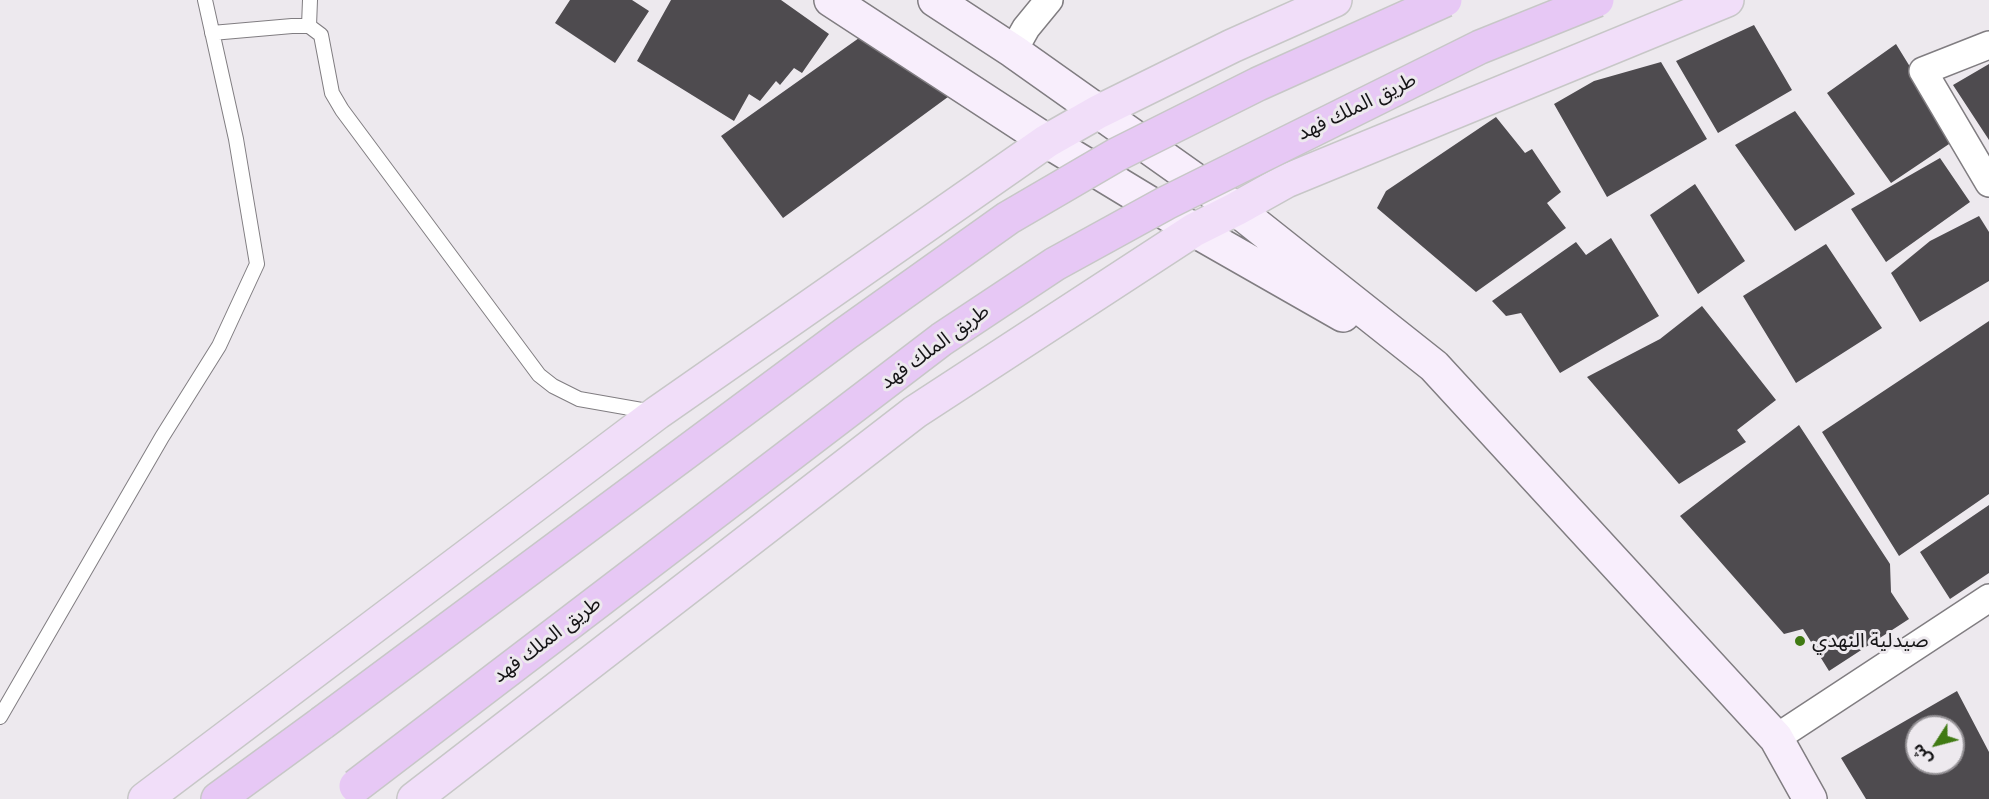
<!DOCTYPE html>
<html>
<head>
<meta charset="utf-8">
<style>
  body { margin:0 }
  #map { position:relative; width:1989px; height:799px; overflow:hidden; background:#ede9ee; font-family:"Fira Sans","Noto Sans Arabic",sans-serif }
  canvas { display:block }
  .north { position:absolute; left:1905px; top:715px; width:60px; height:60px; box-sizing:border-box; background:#ede9ee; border:2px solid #979498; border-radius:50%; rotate:234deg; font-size:16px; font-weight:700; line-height:24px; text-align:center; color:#151416 }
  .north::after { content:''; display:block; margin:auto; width:21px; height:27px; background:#407a13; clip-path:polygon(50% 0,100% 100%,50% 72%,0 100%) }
</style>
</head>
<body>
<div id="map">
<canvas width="1989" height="799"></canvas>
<div class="north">ش</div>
</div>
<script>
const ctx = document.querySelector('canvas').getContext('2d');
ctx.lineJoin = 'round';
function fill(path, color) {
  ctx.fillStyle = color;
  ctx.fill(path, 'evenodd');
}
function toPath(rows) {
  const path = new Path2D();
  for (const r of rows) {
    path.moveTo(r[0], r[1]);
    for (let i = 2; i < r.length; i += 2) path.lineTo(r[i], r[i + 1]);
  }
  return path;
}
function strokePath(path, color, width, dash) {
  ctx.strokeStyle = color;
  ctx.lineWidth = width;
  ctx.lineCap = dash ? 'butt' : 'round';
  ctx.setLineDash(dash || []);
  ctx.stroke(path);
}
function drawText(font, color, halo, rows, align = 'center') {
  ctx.font = font + ' "Fira Sans","Noto Sans Arabic",sans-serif';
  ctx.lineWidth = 6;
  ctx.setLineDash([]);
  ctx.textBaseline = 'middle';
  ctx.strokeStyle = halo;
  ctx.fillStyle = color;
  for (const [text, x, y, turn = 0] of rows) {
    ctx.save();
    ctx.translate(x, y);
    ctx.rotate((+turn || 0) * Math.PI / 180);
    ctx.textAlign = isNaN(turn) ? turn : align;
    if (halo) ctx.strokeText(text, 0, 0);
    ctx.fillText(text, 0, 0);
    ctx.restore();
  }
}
fill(toPath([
  [570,0,632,0,649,11,615,63,555,23],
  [671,0,781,0,829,34,802,73,794,68,780,85,776,81,760,101,749,94,734,121,637,61],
  [1754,25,1792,90,1718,133,1676,61],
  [859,38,952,94,783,218,721,136],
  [1896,44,1955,140,1891,183,1827,93],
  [1661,62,1707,139,1607,197,1554,104,1594,81],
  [1989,64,1989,140,1953,85],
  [1795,111,1855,194,1795,231,1735,145],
  [1496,117,1525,153,1532,149,1561,192,1547,203,1566,228,1476,292,1377,208,1386,191],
  [1940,158,1970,202,1886,262,1851,209],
  [1695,184,1745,261,1698,294,1650,215],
  [1979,216,1989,232,1989,281,1920,322,1891,273,1930,241],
  [1611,238,1659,316,1560,373,1521,313,1506,316,1492,301,1576,242,1586,255],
  [1826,244,1882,328,1796,383,1743,296],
  [1702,306,1776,400,1737,430,1746,442,1679,484,1587,377,1660,339],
  [1989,321,1989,494,1899,556,1822,432],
  [1799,425,1890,564,1891,592,1909,619,1829,671,1803,629,1784,634,1680,516],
  [1989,505,1989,573,1950,599,1920,552],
  [1957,691,1989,752,1989,799,1866,799,1841,758],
  [1917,727,1953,727,1953,763,1917,763]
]), '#4e4b4f');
const service = toPath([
  [309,26,310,0],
  [212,33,292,26,309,26,321,35,332,93,342,110,539,375,553,386,579,399,653,412],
  [0,717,162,437,219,346,257,264,236,139,205,0]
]);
const minor = toPath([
  [1989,45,1923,71,1989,183],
  [1013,51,1026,28,1049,0],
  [1776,738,1989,598]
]);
const secondary = toPath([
  [831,0,1047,141,1194,230,1343,315],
  [935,0,1013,51,1236,209,1434,366,1776,738,1810,799]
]);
const primary = toPath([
  [145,799,657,413,1047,141,1098,112,1232,46,1335,0],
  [414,799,915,412,1194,230,1236,209,1286,181,1727,0]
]);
const motorway = toPath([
  [218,799,322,723]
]);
strokePath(service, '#807d81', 16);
strokePath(minor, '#807d81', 30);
strokePath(secondary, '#807d81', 36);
strokePath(primary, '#c7c7c7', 36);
strokePath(motorway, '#c7c7c7', 36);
strokePath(service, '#fff', 14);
strokePath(minor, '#fff', 27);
strokePath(secondary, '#f8eefc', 33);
strokePath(primary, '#f1def9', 33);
strokePath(motorway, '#e7c8f5', 33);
const motorwayBridge = toPath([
  [322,723,845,334,1008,218,1116,155,1258,84,1445,0],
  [356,786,942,339,1055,264,1166,203,1480,47,1597,0]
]);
strokePath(motorwayBridge, '#c7c7c7', 36, []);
strokePath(motorwayBridge, '#e7c8f5', 33);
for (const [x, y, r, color] of [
  [1800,641,6,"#407a13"]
]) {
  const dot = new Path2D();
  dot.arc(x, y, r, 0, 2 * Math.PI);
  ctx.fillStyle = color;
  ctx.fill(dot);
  strokePath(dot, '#ede9ee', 2);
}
drawText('20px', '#151416', '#ede9ee', [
  ["طريق الملك فهد",1357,107,-26],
  ["طريق الملك فهد",935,347,-36],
  ["طريق الملك فهد",547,640,-37]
]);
drawText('20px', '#151416', '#ede9ee', [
  ["صيدلية النهدي",1812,641]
], 'left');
</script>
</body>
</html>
